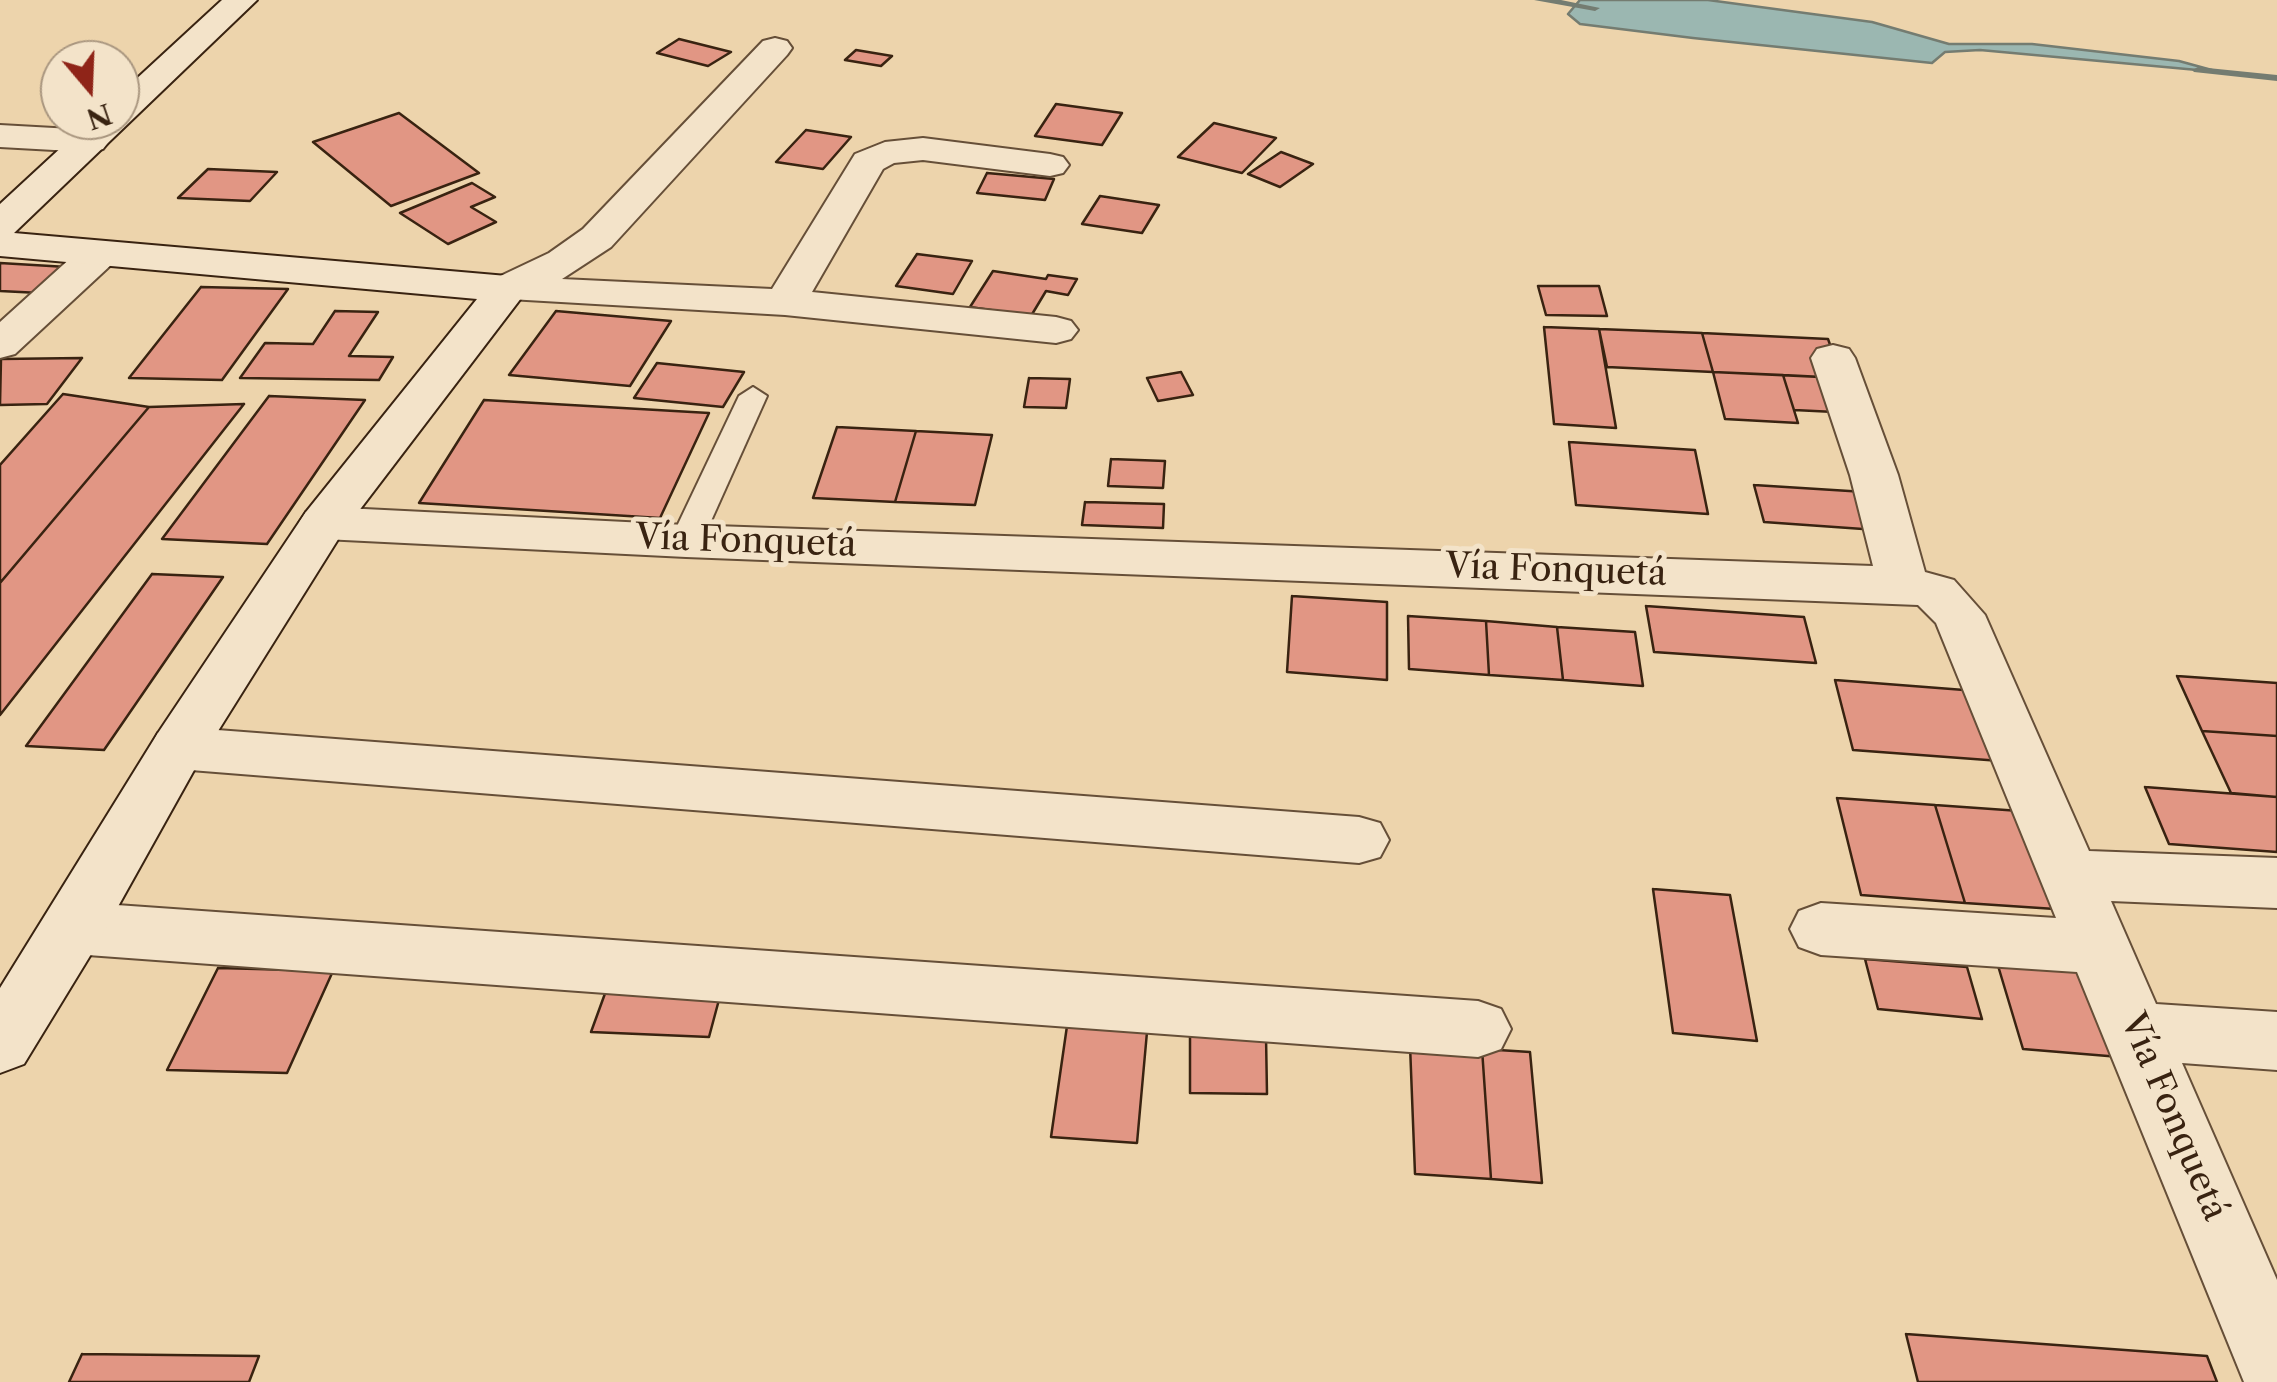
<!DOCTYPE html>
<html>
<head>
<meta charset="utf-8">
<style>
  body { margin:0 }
  #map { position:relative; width:2277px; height:1382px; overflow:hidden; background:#edd4ac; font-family:"Libre Caslon Text",serif }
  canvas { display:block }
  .north { position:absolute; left:40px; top:40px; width:100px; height:100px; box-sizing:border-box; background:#f3e3c9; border:2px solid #a9967f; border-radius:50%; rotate:161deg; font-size:28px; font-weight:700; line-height:40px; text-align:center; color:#392311 }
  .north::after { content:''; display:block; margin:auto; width:35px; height:45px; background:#8f2418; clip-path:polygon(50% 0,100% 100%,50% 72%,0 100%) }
</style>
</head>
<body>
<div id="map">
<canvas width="2277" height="1382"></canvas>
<div class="north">N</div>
</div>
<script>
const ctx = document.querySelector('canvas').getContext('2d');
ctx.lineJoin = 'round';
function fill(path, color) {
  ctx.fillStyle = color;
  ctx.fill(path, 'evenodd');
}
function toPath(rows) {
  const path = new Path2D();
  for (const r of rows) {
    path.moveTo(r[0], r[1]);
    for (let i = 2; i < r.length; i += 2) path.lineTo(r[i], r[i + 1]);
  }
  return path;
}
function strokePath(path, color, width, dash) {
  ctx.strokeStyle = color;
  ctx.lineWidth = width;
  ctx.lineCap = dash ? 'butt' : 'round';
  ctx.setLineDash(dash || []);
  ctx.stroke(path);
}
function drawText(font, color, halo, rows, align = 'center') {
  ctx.font = font + ' "Libre Caslon Text",serif';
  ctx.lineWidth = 10;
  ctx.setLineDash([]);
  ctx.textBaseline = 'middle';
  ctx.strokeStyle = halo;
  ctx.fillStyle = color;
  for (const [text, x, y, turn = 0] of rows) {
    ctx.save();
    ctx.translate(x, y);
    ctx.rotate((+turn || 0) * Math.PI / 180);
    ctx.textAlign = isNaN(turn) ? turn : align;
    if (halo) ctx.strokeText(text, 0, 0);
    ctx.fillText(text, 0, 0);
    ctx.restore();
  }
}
const water = toPath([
  [1580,0,1708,0,1872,22,1949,44,2032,44,2179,61,2219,72,1980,50,1945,52,1932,63,1693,38,1580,24,1568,14,1580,0]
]);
fill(water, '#9bb7b1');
strokePath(water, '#747c71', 2.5);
fill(toPath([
  [1534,0,1561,0,1600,8,1595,11,1534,0],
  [2198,67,2277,75,2277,81,2194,72,2192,70,2198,67]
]), '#747c71');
const building = toPath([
  [679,39,731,52,708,66,657,53,679,39],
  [856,50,892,56,881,66,845,60,856,50],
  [1056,104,1122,113,1102,145,1035,136,1056,104],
  [399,113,479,173,391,206,313,142,399,113],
  [1214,123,1276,138,1242,173,1178,157,1214,123],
  [806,130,851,137,823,169,776,162,806,130],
  [1281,152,1313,164,1280,187,1248,174,1281,152],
  [208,169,277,172,250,201,178,198,208,169],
  [987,173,1054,179,1045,200,977,193,987,173],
  [472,183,495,197,471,207,496,222,448,244,400,213,472,183],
  [1100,196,1159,205,1142,233,1082,224,1100,196],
  [917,254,972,261,953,294,896,286,917,254],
  [0,263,67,267,40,293,0,291,0,263],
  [993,271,1046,279,1048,275,1077,279,1068,295,1046,291,1031,316,970,307,993,271],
  [1538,286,1599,286,1607,316,1546,315,1538,286],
  [201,287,288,289,222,380,129,378,201,287],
  [335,311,378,312,349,356,393,357,379,380,240,378,265,343,313,344,335,311],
  [556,311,671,321,630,386,509,375,556,311],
  [1544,327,1599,329,1616,428,1554,424,1544,327],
  [1599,329,1702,333,1713,372,1607,367,1599,329],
  [1702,333,1828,339,1842,378,1713,372,1702,333],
  [82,358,47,404,0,405,1,359,82,358],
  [657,363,744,372,723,407,634,398,657,363],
  [1181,372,1193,395,1158,401,1147,378,1181,372],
  [1713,372,1783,375,1798,423,1725,419,1713,372],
  [1783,375,1842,378,1855,413,1794,410,1783,375],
  [1029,378,1070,379,1066,408,1024,407,1029,378],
  [63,394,149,407,0,583,0,465,63,394],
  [269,396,365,400,267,544,162,539,269,396],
  [484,400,709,413,660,518,419,503,484,400],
  [244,404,0,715,0,583,149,407,244,404],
  [837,427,916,431,895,502,813,498,837,427],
  [916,431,992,435,975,505,895,502,916,431],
  [1569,442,1695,450,1708,514,1576,505,1569,442],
  [1111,459,1165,461,1163,488,1108,486,1111,459],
  [1754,485,1865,492,1877,530,1764,522,1754,485],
  [1085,502,1164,504,1163,528,1082,525,1085,502],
  [152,574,223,577,104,750,26,746,152,574],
  [1292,596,1387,602,1387,680,1287,672,1292,596],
  [1646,606,1804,617,1816,663,1654,652,1646,606],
  [1408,616,1486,621,1489,675,1409,669,1408,616],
  [1486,621,1557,627,1563,680,1489,675,1486,621],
  [1557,627,1635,632,1643,686,1563,680,1557,627],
  [2177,676,2277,683,2277,736,2202,731,2177,676],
  [1835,680,1990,692,2014,762,1853,750,1835,680],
  [2202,731,2277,736,2277,797,2231,793,2202,731],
  [2145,787,2277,797,2277,852,2169,844,2145,787],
  [1837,798,1935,805,1965,903,1861,895,1837,798],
  [1935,805,2034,812,2070,910,1965,903,1935,805],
  [1653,889,1730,895,1757,1041,1673,1033,1653,889],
  [1865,959,1967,967,1982,1019,1878,1009,1865,959],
  [1996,959,2100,968,2132,1058,2023,1049,1996,959],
  [218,968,333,971,287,1073,167,1070,218,968],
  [611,977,724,981,709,1037,591,1032,611,977],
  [1067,1026,1147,1032,1137,1143,1051,1137,1067,1026],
  [1190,1034,1266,1036,1267,1094,1190,1093,1190,1034],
  [1410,1045,1482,1049,1491,1179,1415,1174,1410,1045],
  [1482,1049,1530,1052,1542,1183,1491,1179,1482,1049],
  [1906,1334,2207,1356,2217,1382,1918,1382,1906,1334],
  [82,1354,259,1356,249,1382,69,1382,82,1354]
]);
fill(building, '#e19684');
strokePath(building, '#392311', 2.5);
const lane = toPath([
  [753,387,767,396,702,541,697,548,686,551,675,548,670,541,739,396,753,387]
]);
const street = toPath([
  [775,38,787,41,792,48,787,55,611,247,562,279,772,289,855,154,885,142,923,138,1050,154,1063,157,1069,165,1063,173,1050,176,923,160,894,163,883,169,812,292,1056,317,1071,321,1078,330,1071,339,1056,343,785,315,492,298,486,289,492,280,549,253,583,229,763,41,775,38],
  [0,125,90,130,103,133,109,141,103,149,90,152,0,147,0,125],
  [98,243,112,246,118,255,112,264,15,354,0,358,0,322,84,246,98,243],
  [1833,345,1849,349,1855,358,1898,475,1925,572,1954,580,1985,615,2089,851,2277,858,2277,908,2111,901,2156,1004,2277,1012,2277,1070,2182,1063,2277,1280,2277,1382,2244,1382,2077,972,1821,955,1799,947,1790,929,1799,911,1821,903,2056,918,1936,623,1918,605,686,557,324,539,306,534,299,523,306,512,324,507,686,525,1873,566,1850,475,1811,358,1817,349,1833,345],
  [178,727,1359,817,1380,823,1389,840,1380,857,1359,863,178,769,158,763,150,748,158,733,178,727],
  [74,902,1478,1001,1501,1009,1511,1029,1501,1049,1478,1057,74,954,52,946,43,928,52,910,74,902]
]);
const secondary = toPath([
  [222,0,257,0,14,233,507,276,522,280,528,289,342,533,198,763,96,946,24,1064,0,1073,0,988,158,733,306,512,477,299,0,256,0,204,91,120,120,120,120,94,222,0]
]);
strokePath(lane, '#664f38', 4);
strokePath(street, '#664f38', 4);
strokePath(secondary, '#392311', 4);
fill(lane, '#f3e3c9');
fill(street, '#f3e3c9');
fill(secondary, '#f3e3c9');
drawText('35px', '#392311', '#f3e3c9', [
  ["Vía Fonquetá",746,542,2],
  ["Vía Fonquetá",1556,571,2],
  ["Vía Fonquetá",2173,1117,67]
]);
</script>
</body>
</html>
